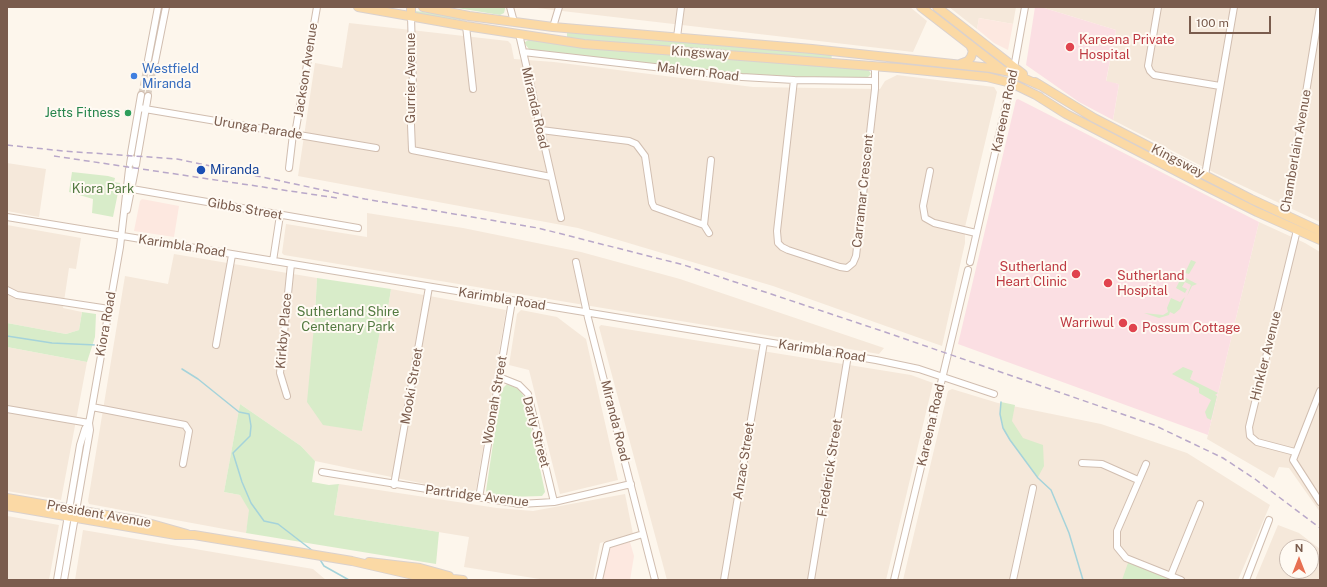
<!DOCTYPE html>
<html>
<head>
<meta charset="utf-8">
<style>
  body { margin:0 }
  #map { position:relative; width:1327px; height:587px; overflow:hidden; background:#fdf6ec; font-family:"Public Sans",sans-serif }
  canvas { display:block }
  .frame { position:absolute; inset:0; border:8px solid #7a5c4d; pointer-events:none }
  .north { position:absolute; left:1279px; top:539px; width:40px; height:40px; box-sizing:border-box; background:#fffaf3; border:1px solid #cabbb1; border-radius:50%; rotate:0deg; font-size:11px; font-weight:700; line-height:16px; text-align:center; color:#7a5c4d }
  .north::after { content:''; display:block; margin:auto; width:14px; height:18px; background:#e76f51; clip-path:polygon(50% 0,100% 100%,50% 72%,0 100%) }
  .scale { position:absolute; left:1189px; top:16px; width:82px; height:18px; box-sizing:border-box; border:2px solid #7a5c4d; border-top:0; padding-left:5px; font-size:12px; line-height:14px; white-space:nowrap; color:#7a5c4d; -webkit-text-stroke:3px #fffaf3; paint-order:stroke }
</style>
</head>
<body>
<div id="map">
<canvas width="1327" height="587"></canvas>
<div class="frame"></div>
<div class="north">N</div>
<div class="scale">100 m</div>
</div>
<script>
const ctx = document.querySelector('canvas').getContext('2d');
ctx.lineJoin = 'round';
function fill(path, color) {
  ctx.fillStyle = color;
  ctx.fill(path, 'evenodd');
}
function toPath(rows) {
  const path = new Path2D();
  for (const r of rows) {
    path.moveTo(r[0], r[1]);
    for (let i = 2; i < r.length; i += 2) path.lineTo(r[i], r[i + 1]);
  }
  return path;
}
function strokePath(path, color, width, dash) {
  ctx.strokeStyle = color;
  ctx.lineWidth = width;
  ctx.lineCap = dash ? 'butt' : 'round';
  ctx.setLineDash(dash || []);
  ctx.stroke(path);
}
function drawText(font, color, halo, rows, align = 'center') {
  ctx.font = font + ' "Public Sans",sans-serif';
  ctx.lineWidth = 4;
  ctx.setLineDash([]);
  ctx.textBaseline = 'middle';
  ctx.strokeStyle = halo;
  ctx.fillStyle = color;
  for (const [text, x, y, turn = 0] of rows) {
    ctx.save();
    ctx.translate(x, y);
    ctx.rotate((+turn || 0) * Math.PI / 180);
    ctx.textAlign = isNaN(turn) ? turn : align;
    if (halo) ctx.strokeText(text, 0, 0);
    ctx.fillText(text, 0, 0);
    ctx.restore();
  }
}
fill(toPath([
  [528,7,910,7,927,21,913,52],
  [949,7,1016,7,1013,24,979,18,977,29],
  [1041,7,1320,7,1320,222,1215,173,1113,120,1119,84,1106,82,1116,30],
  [349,23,508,41,511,44,514,59,554,62,753,87,880,89,885,81,897,75,994,87,997,92,965,227,965,243,942,346,773,286,578,228,298,176,315,63,342,68],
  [7,163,46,169,39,217,7,211],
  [367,213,463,228,581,252,680,279,884,348,879,354,284,255,282,253,286,224,367,237],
  [1259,222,1305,243,1320,252,1320,512,1289,468,1279,467,1274,478,1207,439],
  [7,225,81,238,76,269,69,268,63,308,82,312,79,330,66,334,7,323],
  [174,254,317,278,315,315,362,431,383,313,387,314,391,289,506,310,476,490,468,493,315,461,301,446,240,404,224,492,240,495,250,510,246,533,89,504,88,501,125,276,168,284],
  [521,310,557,317,586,339,618,480,560,494,529,370,509,365,517,314],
  [601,325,911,375,933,383,886,580,667,580,599,327],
  [7,347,87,362,61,500,7,491],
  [952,389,998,403,1101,424,1187,453,1270,505,1238,580,903,580,948,391],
  [339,484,497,508,533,511,625,494,633,534,600,543,593,580,546,580,464,567,469,537,334,515],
  [7,516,59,525,49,580,7,580],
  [1278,525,1299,533,1320,549,1320,580,1255,580],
  [1287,547,1311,547,1311,571,1287,571],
  [83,530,313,569,326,580,75,580]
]), '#f5e8da');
fill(toPath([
  [979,18,1013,24,1008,50,994,43,977,29],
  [142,199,179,206,174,237,134,231,140,201],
  [630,542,634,556,630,580,603,580,609,547]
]), '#fde8e0');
fill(toPath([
  [1035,7,1041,7,1116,30,1106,81,1119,84,1113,120,1079,102,1026,65],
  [1018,99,1259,222,1208,435,958,344,1016,100]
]), '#fbdfe3');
fill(toPath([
  [451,7,505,7,505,9,504,13,500,15],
  [415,11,448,15,466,21,415,13],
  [567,28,832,54,831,62,868,69,871,74,864,81,794,80,532,53,525,44,525,42,534,37,594,44,567,37],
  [72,172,108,176,115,178,114,182,120,183,113,217,92,213,93,199,69,192],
  [1191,260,1196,262,1189,274,1185,273],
  [1182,276,1197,284,1192,286,1187,296,1191,285,1185,282,1182,287,1187,289,1185,293,1176,288],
  [317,278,391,289,387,314,383,314,362,431,323,425,307,402,315,315],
  [1185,297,1180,309,1174,314,1170,312,1169,315,1159,318,1144,313,1163,315,1168,312,1167,308,1171,298,1180,302],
  [82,312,96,314,95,337,87,362,7,347,7,323,66,334,79,330],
  [1183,367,1193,371,1190,379,1218,393,1215,395,1217,396,1211,420,1207,418,1205,412,1211,400,1199,393,1199,388,1172,374],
  [507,384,519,389,525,398,545,492,542,496,508,497,489,494,486,491,501,390],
  [1001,402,1015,405,1012,421,1023,438,1043,445,1044,466,1038,477,1010,440,1003,428,1000,414],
  [240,404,301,446,315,461,312,482,329,485,339,484,334,515,439,532,436,564,246,533,249,510,240,495,224,492],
  [1129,560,1181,580,1122,580]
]), '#d8ecc9');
strokePath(toPath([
  [7,336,52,343,96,345],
  [182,369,198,379,239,412,249,414,251,426,250,436,233,453,242,482,251,503,264,521,278,524,313,551],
  [1001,402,1000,414,1003,428,1010,440,1038,478,1051,490,1069,533,1083,580],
  [319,558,324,566,349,580]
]), '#a5d3da', 1.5);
strokePath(toPath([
  [141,95,148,60],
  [148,96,155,62]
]), '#dcd0c4', 6, [6, 3]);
const minor = toPath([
  [510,7,514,22],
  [1158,7,1148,66,1150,71,1154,75,1220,86],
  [411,16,413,88,410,100,412,150,551,177],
  [466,26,473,89],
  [553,27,559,7],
  [519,34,561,218],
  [677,37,681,7],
  [523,52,742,77,794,80,875,81],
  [148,60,158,7],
  [155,62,166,7],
  [1014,68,1025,7],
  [794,80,777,231,778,243,782,247,788,250,840,267,847,268,853,263,856,256,875,89,875,66],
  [139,108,376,148],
  [541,130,629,141,636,144,645,156,652,203,654,207,704,225],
  [295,134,317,7],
  [131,153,141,95],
  [138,154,148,96],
  [130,164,131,158],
  [136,165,137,158],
  [289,168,293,134],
  [930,171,923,206,925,218,934,223,976,233],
  [1205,175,1234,7],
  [132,189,358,228],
  [127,210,135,170],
  [1286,215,1320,7],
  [7,217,876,360,919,369,994,394],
  [709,233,704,225,711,160],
  [273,261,280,215],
  [576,262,588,318,655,580],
  [970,262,1011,83],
  [7,290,17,295,109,309],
  [216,345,232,255],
  [499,377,519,385,528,394,554,502],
  [1320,391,1293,460,1320,502],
  [287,396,280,373,291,264],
  [92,407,185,425,189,431,183,464],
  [7,409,89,423],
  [1295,452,1257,442,1250,436,1249,427,1297,230],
  [1082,463,1102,464,1138,480],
  [1146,464,1117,531,1117,547,1126,558,1181,580],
  [322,472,520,504,554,502,631,484],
  [394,485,429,287],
  [479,498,512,301],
  [1171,575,1200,504],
  [57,580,80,445,85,429,89,423],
  [64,580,90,430,89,423,92,407,120,247,129,169],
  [599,580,607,545,643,534],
  [724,580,764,342],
  [811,580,848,355],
  [894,580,968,270],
  [1013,580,1033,488],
  [1246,580,1269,520]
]);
const major = toPath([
  [358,7,466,26,584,44,898,68,987,77,1011,83,1040,97],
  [423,7,469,16,553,27,812,49,991,68,1010,72,1039,85],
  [921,7,1001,69],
  [937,7,1023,74],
  [411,16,411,7],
  [960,64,968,61,971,57,973,51,970,45],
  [1035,82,1094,118,1251,199,1320,231],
  [1036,95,1066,114,1203,185,1257,212,1320,240],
  [7,498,141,521,187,534],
  [7,506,176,535,194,535,352,561,413,575,463,580],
  [369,562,420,568,449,576]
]);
strokePath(minor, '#d1beb0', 8);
strokePath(major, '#dad1cd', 10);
strokePath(minor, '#fff', 6);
strokePath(major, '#fbd9a5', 8);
strokePath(toPath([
  [7,145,63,151,177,159,206,165,365,199,538,228,684,265,882,331,1154,425,1223,458,1255,479,1320,528],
  [54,156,337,198]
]), '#b9a8c9', 1.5, [6, 4]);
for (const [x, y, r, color] of [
  [1070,47,5,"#e0444e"],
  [134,76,4,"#3f7fe0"],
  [128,113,4,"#2e9e5b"],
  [201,170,5,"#1a4fb4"],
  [1076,274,5,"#e0444e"],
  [1108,283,5,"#e0444e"],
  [1123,323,5,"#e0444e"],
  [1133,328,5,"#e0444e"]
]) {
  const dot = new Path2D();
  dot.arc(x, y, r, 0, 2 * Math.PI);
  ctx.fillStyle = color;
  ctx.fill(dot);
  strokePath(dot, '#fffaf3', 1.5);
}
drawText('13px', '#be3a42', '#fffaf3', [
  ["Kareena Private",1079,40],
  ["Hospital",1079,55],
  ["Sutherland",1067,267,"right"],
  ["Heart Clinic",1067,282,"right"],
  ["Sutherland",1117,276],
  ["Hospital",1117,291],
  ["Warriwul",1114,323,"right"],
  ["Possum Cottage",1142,328]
], 'left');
drawText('13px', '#7a5c4d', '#fffaf3', [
  ["Kingsway",700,53,4],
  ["Jackson Avenue",306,70,-81],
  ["Malvern Road",698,72,7],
  ["Gurrier Avenue",411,78,-90],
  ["Miranda Road",535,108,77],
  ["Kareena Road",1005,111,-78],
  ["Urunga Parade",258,128,9],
  ["Chamberlain Avenue",1296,151,-80],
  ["Kingsway",1178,161,27],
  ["Carramar Crescent",863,191,-84],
  ["Gibbs Street",245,209,10],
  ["Karimbla Road",182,246,9],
  ["Karimbla Road",502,299,9],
  ["Kiora Road",106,324,-80],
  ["Kirkby Place",284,331,-85],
  ["Karimbla Road",822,351,9],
  ["Hinkler Avenue",1266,356,-76],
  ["Mooki Street",412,386,-80],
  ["Woonah Street",495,400,-80],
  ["Miranda Road",615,421,76],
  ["Kareena Road",931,425,-77],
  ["Darly Street",536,432,75],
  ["Anzac Street",744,461,-81],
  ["Frederick Street",830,468,-81],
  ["Partridge Avenue",477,496,7],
  ["President Avenue",99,514,10]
]);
drawText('13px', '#366cbe', '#fffaf3', [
  ["Westfield",142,69],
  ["Miranda",142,84]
], 'left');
drawText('13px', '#27864d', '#fffaf3', [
  ["Jetts Fitness",120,113]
], 'right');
drawText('13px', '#164399', '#fffaf3', [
  ["Miranda",210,170]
], 'left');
drawText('13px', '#537a41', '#fffaf3', [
  ["Kiora Park",103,189],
  ["Sutherland Shire",348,312],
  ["Centenary Park",348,327]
]);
</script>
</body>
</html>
